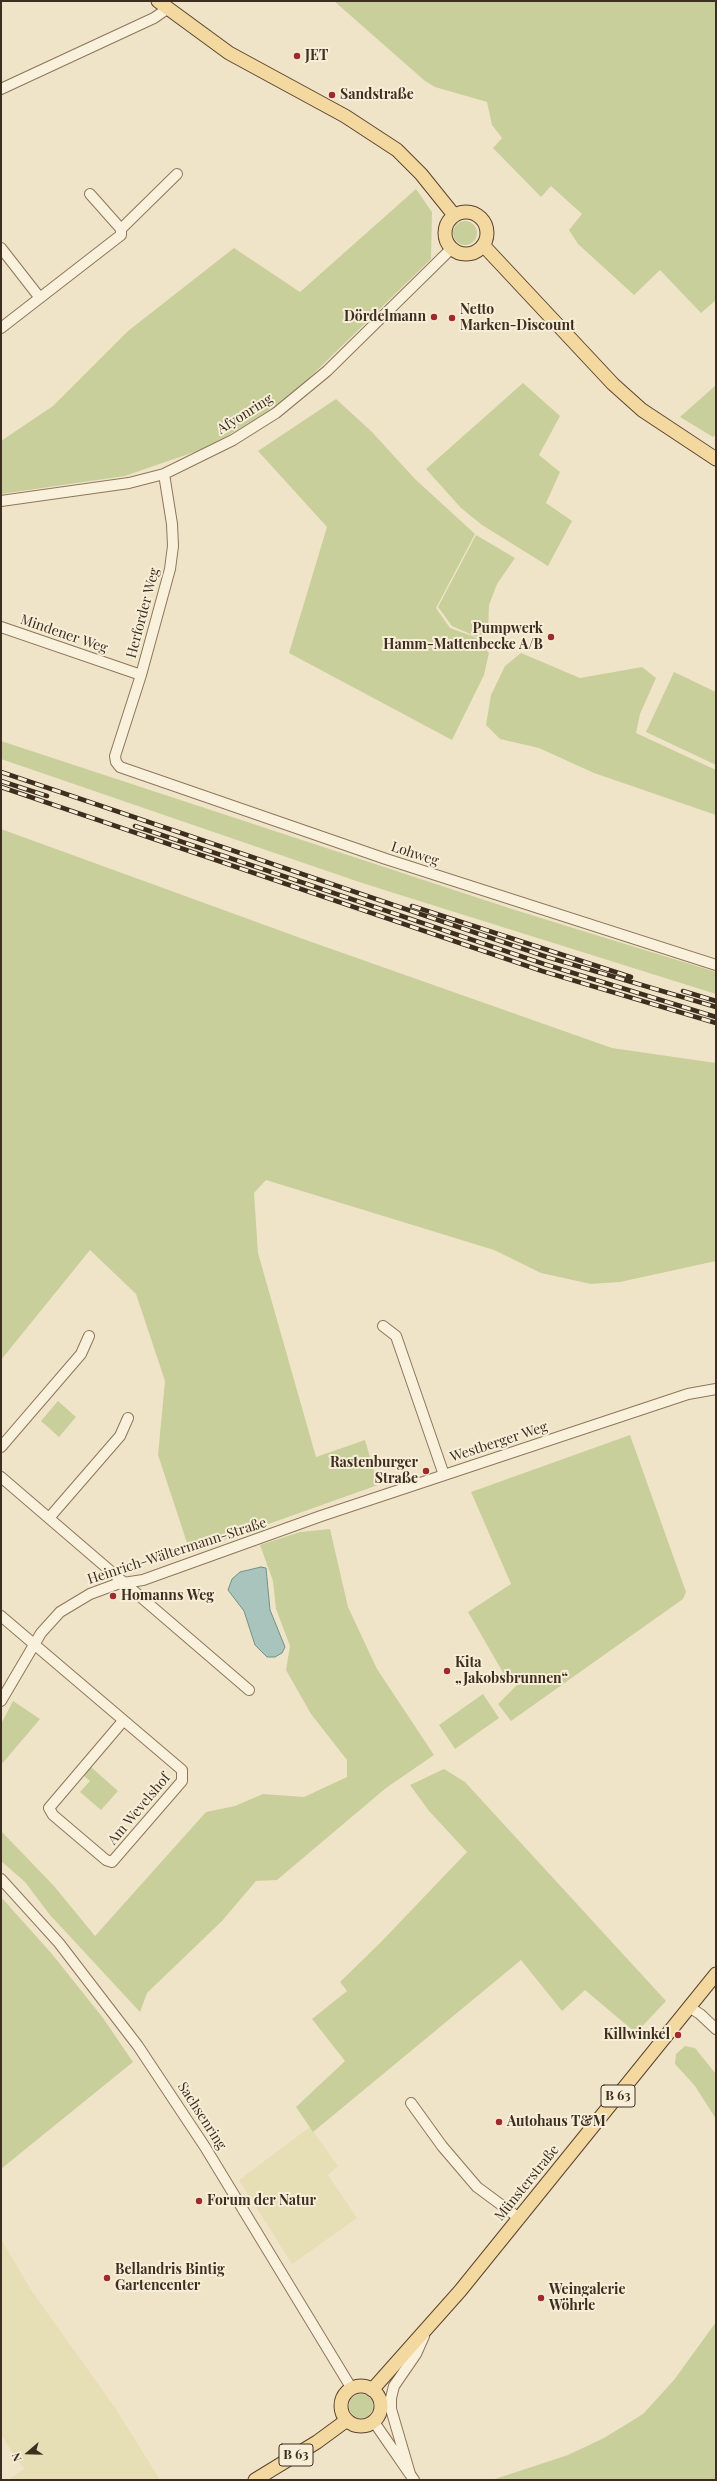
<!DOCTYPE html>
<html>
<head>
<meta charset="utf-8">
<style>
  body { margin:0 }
  #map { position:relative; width:717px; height:2481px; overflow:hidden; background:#f0e4c8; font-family:"Playfair Display",serif }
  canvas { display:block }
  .frame { position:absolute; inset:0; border:2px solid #3d2e20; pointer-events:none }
  .north { position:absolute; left:8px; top:2433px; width:40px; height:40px; -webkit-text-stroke:3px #f7eed8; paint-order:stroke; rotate:250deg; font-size:11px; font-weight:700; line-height:16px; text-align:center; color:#3d2e20 }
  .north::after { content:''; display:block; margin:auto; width:14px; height:18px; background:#3d2e20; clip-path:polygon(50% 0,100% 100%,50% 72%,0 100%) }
</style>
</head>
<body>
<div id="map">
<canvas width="717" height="2481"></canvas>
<div class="frame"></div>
<div class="north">N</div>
</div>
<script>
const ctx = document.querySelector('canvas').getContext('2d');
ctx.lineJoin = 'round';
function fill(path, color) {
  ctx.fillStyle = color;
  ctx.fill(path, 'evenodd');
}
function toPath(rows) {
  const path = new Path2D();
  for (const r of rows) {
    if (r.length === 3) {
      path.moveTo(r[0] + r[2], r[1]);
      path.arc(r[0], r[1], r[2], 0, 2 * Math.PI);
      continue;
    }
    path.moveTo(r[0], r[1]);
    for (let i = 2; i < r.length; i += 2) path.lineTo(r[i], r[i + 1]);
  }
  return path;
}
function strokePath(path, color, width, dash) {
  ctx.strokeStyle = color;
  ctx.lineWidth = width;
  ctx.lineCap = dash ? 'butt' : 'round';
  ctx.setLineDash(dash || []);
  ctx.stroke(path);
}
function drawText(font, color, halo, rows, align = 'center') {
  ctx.font = font + ' "Playfair Display",serif';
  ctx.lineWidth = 4;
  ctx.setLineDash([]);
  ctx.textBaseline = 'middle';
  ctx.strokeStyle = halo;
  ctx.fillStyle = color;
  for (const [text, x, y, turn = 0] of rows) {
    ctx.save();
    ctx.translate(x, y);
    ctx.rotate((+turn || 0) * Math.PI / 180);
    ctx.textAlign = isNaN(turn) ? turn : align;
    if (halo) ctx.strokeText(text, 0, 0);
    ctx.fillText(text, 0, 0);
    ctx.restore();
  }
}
fill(toPath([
  [310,2127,338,2166,328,2175,357,2218,292,2264,239,2180],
  [1,2239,31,2290,116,2409,160,2480,8,2480,24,2469,1,2435]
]), '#e6deb5');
fill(toPath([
  [334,1,716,1,716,300,701,313,660,270,634,295,578,244,569,230,582,214,551,186,541,197,493,148,502,138,492,125,487,102,435,87,425,81],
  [416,189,432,212,431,259,305,382,268,413,203,449,125,476,1,494,1,441,53,406,128,331,234,248,300,292],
  [465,233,12],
  [523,383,560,416,539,455,560,472,546,503,572,521,548,566,482,525,461,508,426,469],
  [716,385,716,434,713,437,680,417],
  [336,399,372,432,415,479,475,534,436,608,450,628,475,637,489,653,484,675,452,740,289,653,327,527,258,451],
  [476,535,515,558,497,584,489,605,488,632,479,638,452,626,438,607],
  [521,653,580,678,642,667,656,678,640,714,636,733,716,770,716,815,594,773,539,748,500,739,486,725,491,695,505,666],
  [674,672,716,692,716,765,646,732],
  [1,741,515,910,716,972,716,994,362,883,1,759],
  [1,829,306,940,612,1048,716,1063,716,1261,620,1282,591,1284,541,1273,494,1250,266,1180,254,1193,258,1253,316,1457,365,1440,378,1485,190,1552,158,1455,165,1381,136,1294,90,1250,1,1360],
  [58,1401,76,1417,59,1437,41,1421],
  [630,1435,686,1592,683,1599,511,1721,498,1704,519,1683,507,1675,505,1676,468,1612,511,1584,471,1492],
  [330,1529,348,1607,377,1669,434,1755,386,1788,277,1880,256,1881,222,1921,147,1993,140,2012,50,1915,25,1882,1,1861,1,1831,54,1886,95,1936,206,1812,235,1806,263,1794,304,1797,347,1777,347,1760,311,1714,286,1670,290,1646,276,1609,273,1581,260,1545,300,1532],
  [483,1694,499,1718,455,1749,439,1725],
  [13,1701,40,1719,1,1765,1,1724],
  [91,1767,118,1791,101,1810,80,1792,90,1781,84,1776],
  [444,1769,465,1782,666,2001,636,2033,585,1990,562,2011,521,1960,313,2132,296,2107,345,2061,312,2019,347,1991,340,1982,381,1942,467,1852,429,1811,410,1785],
  [1,1897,52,1954,103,2018,133,2062,1,2169],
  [685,2046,695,2048,716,2074,716,2119,695,2086,675,2064,676,2054],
  [716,2322,716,2480,492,2480,568,2455,604,2438,643,2414,674,2380],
  [361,2406,12]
]), '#c9cf9b');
const water = toPath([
  [261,1567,266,1568,270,1610,285,1647,282,1653,275,1657,267,1657,255,1645,244,1611,228,1590,232,1579,240,1572,261,1567]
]);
fill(water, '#a9c4bc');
strokePath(water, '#6f938a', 1);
const minor = toPath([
  [1,89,154,18,167,9],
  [90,194,121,229],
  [1,248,40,298],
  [1,328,121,235,121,229,177,174],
  [164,474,172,524,173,546,170,569,141,675,115,756,116,762,120,767,386,859,716,965],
  [1,501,129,483,164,474,233,440,276,413,327,371,451,249],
  [1,627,141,675],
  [383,1326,396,1336,444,1475],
  [1,1447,81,1354,89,1336],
  [1,1477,249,1690],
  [49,1518,120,1436,128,1418],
  [1,1616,182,1770,182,1781,112,1862,106,1860,53,1815,49,1808,123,1721],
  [1,1701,41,1633,60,1612,90,1594,117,1584,143,1580,321,1516,688,1394,716,1389],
  [1,1879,59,1943,138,2046,205,2147,352,2389],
  [689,2007,700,2014,716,2029],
  [411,2103,442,2146,477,2187,519,2218],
  [374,2422,414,2480],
  [410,2474,391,2409,391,2398,394,2386,416,2354,424,2336]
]);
const major = toPath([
  [158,1,229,53,345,116,397,150,421,174,454,215],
  [466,233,21],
  [483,245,613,384,642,410,716,459],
  [361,2406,20],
  [372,2390,460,2291,716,1974],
  [255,2480,317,2442,347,2420]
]);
strokePath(minor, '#8d765c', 12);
strokePath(major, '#5b4430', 15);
strokePath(minor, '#faf1dc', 10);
strokePath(major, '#f3d9a0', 13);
const rail = toPath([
  [1,772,547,957,716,1007],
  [1,781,47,796],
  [1,787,542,971,716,1023],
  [135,826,544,964,716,1017],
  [412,906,631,977],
  [683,991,716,1001]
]);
strokePath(rail, '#3d2e20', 4.5);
strokePath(rail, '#f7eed8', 3, [9]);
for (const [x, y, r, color] of [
  [297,56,4,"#9e2a2b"],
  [332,95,4,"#9e2a2b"],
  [434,317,4,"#9e2a2b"],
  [452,318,4,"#9e2a2b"],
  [551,637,4,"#9e2a2b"],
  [426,1471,4,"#9e2a2b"],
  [113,1596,4,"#9e2a2b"],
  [447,1671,4,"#9e2a2b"],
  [678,2035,4,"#9e2a2b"],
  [499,2122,4,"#9e2a2b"],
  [199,2201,4,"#9e2a2b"],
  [107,2278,4,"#9e2a2b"],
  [541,2298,4,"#9e2a2b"]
]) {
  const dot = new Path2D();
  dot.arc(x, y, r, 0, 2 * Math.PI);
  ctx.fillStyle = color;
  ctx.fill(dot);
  strokePath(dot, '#f7eed8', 1.5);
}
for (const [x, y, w] of [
  [618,2096,34],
  [296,2455,34]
]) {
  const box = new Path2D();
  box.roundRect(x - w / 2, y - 11, w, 22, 3);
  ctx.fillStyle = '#f7eed8';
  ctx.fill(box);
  strokePath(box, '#3d2e20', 1);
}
drawText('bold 13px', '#3d2e20', null, [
  ["B 63",618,2096],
  ["B 63",296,2455]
]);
drawText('bold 14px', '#3d2e20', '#f7eed8', [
  ["JET",305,56],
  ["Sandstraße",340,95],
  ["Netto",460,310],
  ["Marken-Discount",460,326],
  ["Dördelmann",426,317,"right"],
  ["Pumpwerk",543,629,"right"],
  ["Hamm-Mattenbecke A/B",543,645,"right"],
  ["Rastenburger",418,1463,"right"],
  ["Straße",418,1479,"right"],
  ["Homanns Weg",121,1596],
  ["Kita",455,1663],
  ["„Jakobsbrunnen“",455,1679],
  ["Killwinkel",670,2035,"right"],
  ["Autohaus T&M",507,2122],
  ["Forum der Natur",207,2201],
  ["Bellandris Bintig",115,2270],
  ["Gartencenter",115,2286],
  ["Weingalerie",549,2290],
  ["Wöhrle",549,2306]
], 'left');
drawText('14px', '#3d2e20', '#f7eed8', [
  ["Afyonring",245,414,-32],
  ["Herforder Weg",143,613,-75],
  ["Mindener Weg",64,634,19],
  ["Lohweg",415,854,18],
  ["Westberger Weg",499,1442,-18],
  ["Heinrich-Wältermann-Straße",177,1551,-18],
  ["Am Wevelshof",139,1809,-50],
  ["Sachsenring",202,2116,57],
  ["Münsterstraße",527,2183,-51]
]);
</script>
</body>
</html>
